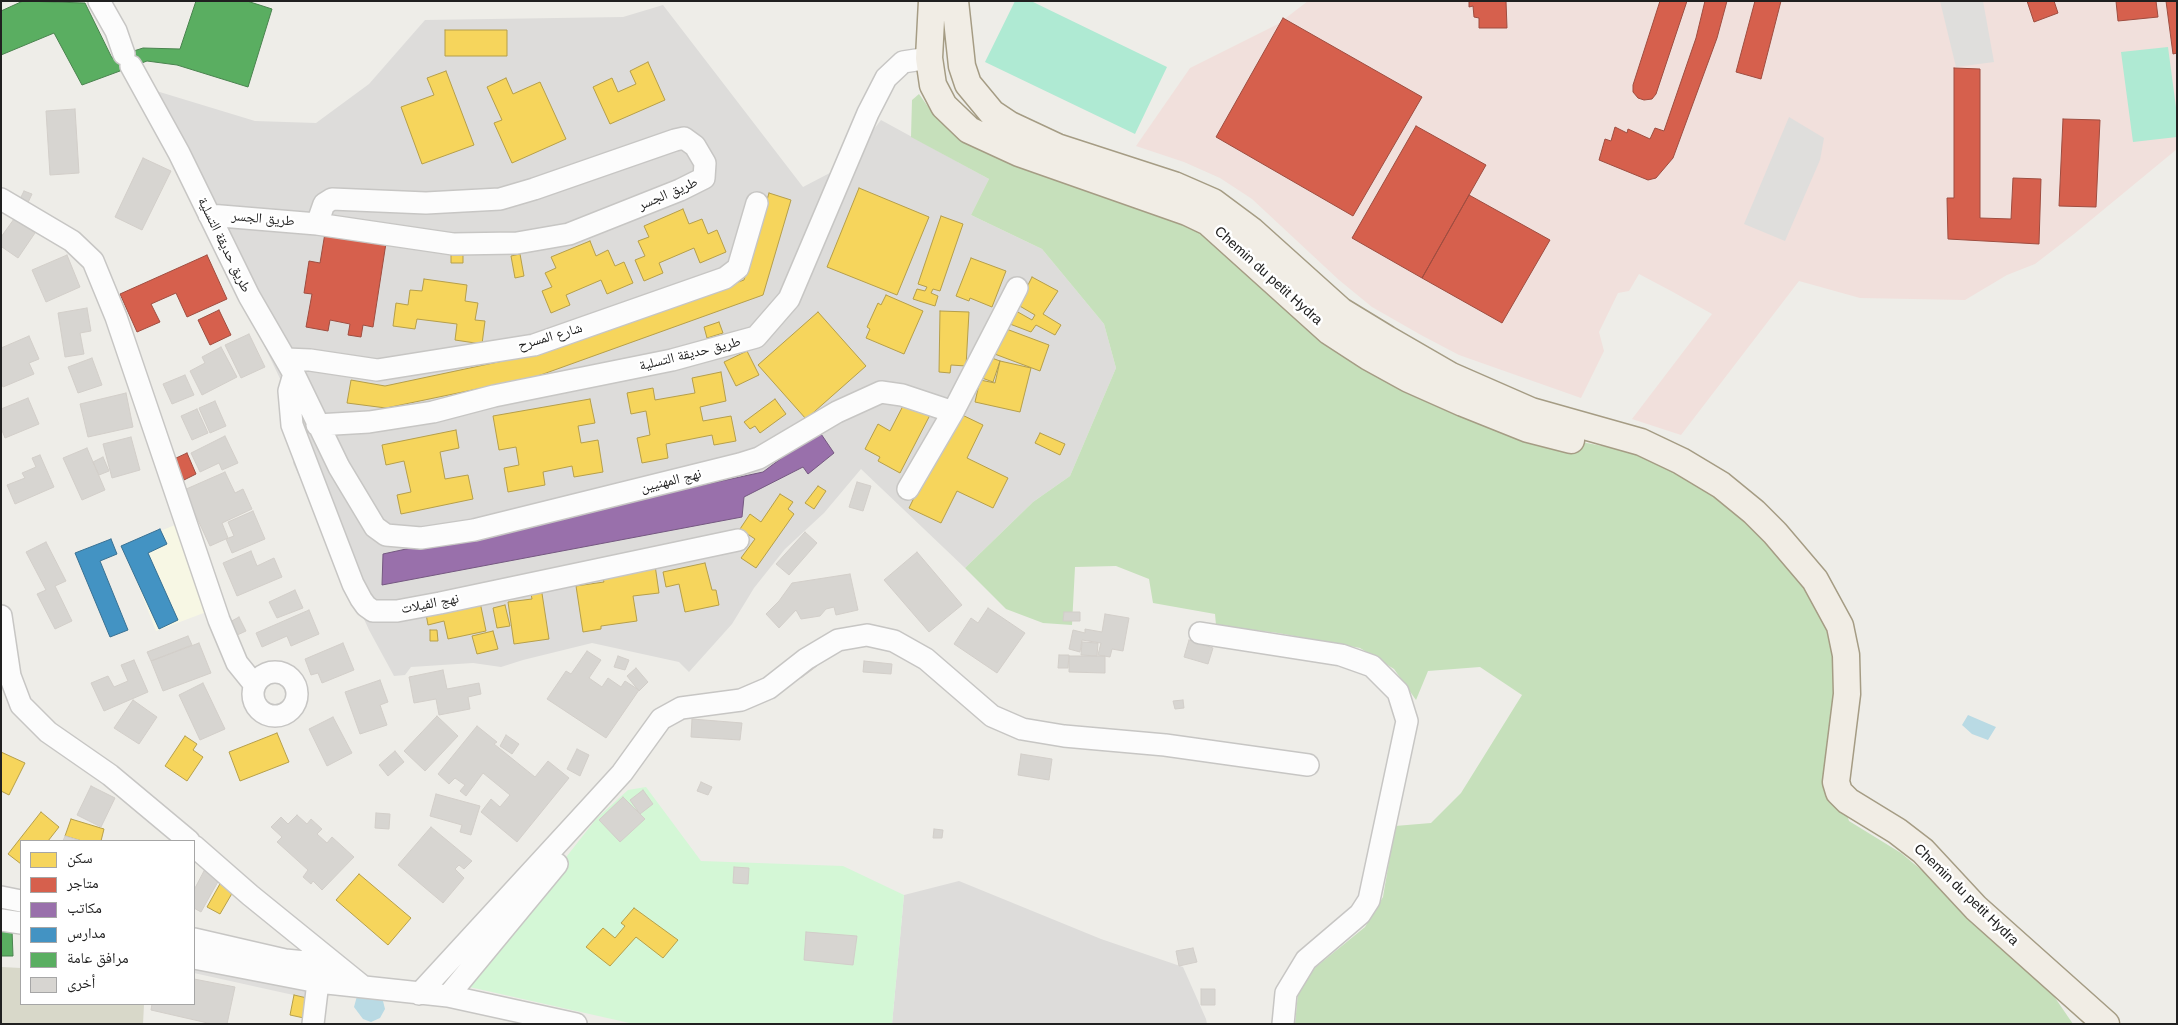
<!DOCTYPE html>
<html>
<head>
<meta charset="utf-8">
<style>
  body { margin:0 }
  #map { position:relative; width:2178px; height:1025px; overflow:hidden; background:#eeede8; font-family:Helvetica,"Noto Naskh Arabic",sans-serif }
  canvas { display:block }
  .frame { position:absolute; inset:0; border:2px solid #202020; pointer-events:none }
  .legend { position:absolute; left:20px; top:840px; width:175px; height:165px; box-sizing:border-box; background:#fff; border:1px solid #a6a6a6; margin:0; padding:6px 9px; list-style:none; font-size:15px; color:#202020 }
  .legend li { display:flex; align-items:center; gap:10px; height:25px }
  .legend b { width:25px; border:1px solid #a6a6a6 }
</style>
</head>
<body>
<div id="map">
<canvas width="2178" height="1025"></canvas>
<div class="frame"></div>
<ul class="legend">
<li><b style="height:14px;background:#f6d55c"></b>سكن</li>
<li><b style="height:14px;background:#d6604d"></b>متاجر</li>
<li><b style="height:14px;background:#9970ab"></b>مكاتب</li>
<li><b style="height:14px;background:#4393c3"></b>مدارس</li>
<li><b style="height:14px;background:#5aae61"></b>مرافق عامة</li>
<li><b style="height:14px;background:#d7d5d1"></b>أخرى</li>
</ul>
</div>
<script>
const ctx = document.querySelector('canvas').getContext('2d');
ctx.lineJoin = 'round';
function fill(path, color) {
  ctx.fillStyle = color;
  ctx.fill(path, 'evenodd');
}
function toPath(rows) {
  const path = new Path2D();
  for (const r of rows) {
    if (r.length === 3) {
      path.moveTo(r[0] + r[2], r[1]);
      path.arc(r[0], r[1], r[2], 0, 2 * Math.PI);
      continue;
    }
    path.moveTo(r[0], r[1]);
    for (let i = 2; i < r.length; i += 2) path.lineTo(r[i], r[i + 1]);
  }
  return path;
}
function strokePath(path, color, width, dash) {
  ctx.strokeStyle = color;
  ctx.lineWidth = width;
  ctx.lineCap = dash ? 'butt' : 'round';
  ctx.setLineDash(dash || []);
  ctx.stroke(path);
}
function drawText(font, color, halo, rows, align = 'center') {
  ctx.font = font + ' Helvetica,"Noto Naskh Arabic",sans-serif';
  ctx.lineWidth = 5;
  ctx.setLineDash([]);
  ctx.textBaseline = 'middle';
  ctx.strokeStyle = halo;
  ctx.fillStyle = color;
  for (const [text, x, y, turn = 0] of rows) {
    ctx.save();
    ctx.translate(x, y);
    ctx.rotate((+turn || 0) * Math.PI / 180);
    ctx.textAlign = isNaN(turn) ? turn : align;
    if (halo) ctx.strokeText(text, 0, 0);
    ctx.fillText(text, 0, 0);
    ctx.restore();
  }
}
fill(toPath([
  [663,5,803,187,847,164,881,120,989,179,971,215,1042,249,1104,324,1116,368,1070,476,1033,502,965,568,861,469,824,513,785,549,754,588,732,624,689,672,679,662,592,643,523,660,501,667,473,663,411,667,405,675,394,676,369,630,293,463,296,412,140,86,255,121,316,123,369,84,425,20,623,17],
  [959,881,1101,939,1183,967,1206,1019,1207,1024,892,1024,904,895]
]), '#dddcda');
fill(toPath([
  [1308,1,2177,1,2177,149,2074,234,2035,264,2007,275,1965,300,1860,298,1799,281,1681,435,1632,419,1712,314,1673,292,1639,274,1629,291,1618,293,1599,332,1604,351,1581,398,1459,355,1421,335,1372,307,1339,280,1252,199,1220,178,1184,162,1136,146,1190,68,1278,24]
]), '#f1e0dc');
fill(toPath([
  [175,525,209,611,156,631,123,546]
]), '#f7f7e4');
fill(toPath([
  [1,967,21,968,21,1004,144,1004,143,1024,1,1024]
]), '#d8d8c9');
fill(toPath([
  [919,94,934,115,957,130,1185,214,1576,441,1634,452,1679,471,1735,505,1803,575,1838,647,1839,792,1849,821,1901,853,1931,878,1976,927,2021,948,2073,1024,1295,1024,1298,993,1311,971,1365,927,1383,897,1395,826,1431,823,1461,793,1522,695,1480,667,1428,671,1416,700,1394,669,1360,648,1278,633,1216,625,1215,614,1153,603,1149,579,1116,566,1075,567,1072,625,1043,623,1006,609,965,568,1033,502,1070,476,1116,368,1104,324,1042,249,971,215,989,179,911,137,912,100]
]), '#c6e0bb');
fill(toPath([
  [646,787,701,861,843,866,904,895,892,1024,634,1024,465,986,596,819,628,790]
]), '#d4f7d6');
fill(toPath([
  [1015,1,1031,1,1167,67,1135,134,985,62],
  [2168,47,2177,115,2177,137,2133,142,2121,52]
]), '#afead3');
fill(toPath([
  [1940,1,1983,1,1994,62,1956,67],
  [1789,117,1824,138,1820,160,1785,241,1744,224],
  [194,961,310,986,307,998,194,973]
]), '#dfdedc');
fill(toPath([
  [1968,715,1996,727,1988,740,1972,734,1962,725],
  [357,996,382,997,385,1009,380,1018,371,1022,363,1019,354,1007]
]), '#b9dae4');
const homes = toPath([
  [445,30,507,30,507,56,445,56,445,30],
  [648,62,665,100,610,124,593,87,612,78,618,92,636,84,630,71,648,62],
  [446,71,474,145,422,164,401,107,434,95,427,78,446,71],
  [506,78,513,94,540,82,566,139,512,163,494,123,502,120,487,87,506,78],
  [859,188,929,217,897,295,827,267,859,188],
  [769,193,791,200,763,295,535,377,386,408,347,403,351,380,385,386,531,355,744,280,769,193],
  [683,209,689,224,702,219,708,234,717,230,726,252,700,263,694,248,659,263,663,273,644,281,635,260,645,256,638,241,649,237,644,226,683,209],
  [941,216,963,224,940,291,933,289,931,293,938,296,935,306,913,299,917,289,925,291,927,287,918,284,941,216],
  [590,241,596,256,608,250,615,266,624,262,633,283,607,294,601,280,566,295,570,305,551,313,542,291,552,287,545,273,556,268,551,257,590,241],
  [463,254,463,263,451,263,451,255,463,254],
  [520,254,524,276,515,278,511,256,520,254],
  [971,258,1006,271,992,307,970,298,969,301,956,296,971,258],
  [1032,277,1058,291,1043,314,1061,325,1055,335,1036,325,1031,332,1002,321,1009,307,1032,320,1035,315,1018,305,1032,277],
  [424,279,467,285,465,301,478,303,475,320,485,321,482,344,455,340,457,324,417,319,415,329,393,326,396,303,408,305,410,290,422,291,424,279],
  [886,295,923,311,904,354,866,338,870,329,867,327,878,303,881,305,886,295],
  [940,311,969,312,966,366,951,365,950,373,939,372,940,311],
  [818,312,866,366,806,419,758,365,818,312],
  [719,322,723,333,707,338,704,327,719,322],
  [1001,327,1049,345,1040,371,992,353,1001,327],
  [747,351,759,375,736,386,724,362,747,351],
  [989,357,1000,361,993,382,982,378,989,357],
  [1000,361,1031,368,1020,412,975,402,980,380,995,383,1000,361],
  [721,372,726,401,700,407,703,421,731,416,736,441,714,445,712,435,666,444,668,458,642,463,637,438,650,435,646,411,631,414,627,393,653,388,655,400,695,393,692,378,721,372],
  [590,399,595,423,578,426,581,443,598,440,603,472,574,477,572,466,543,472,545,485,508,492,504,468,519,465,516,447,499,450,493,416,590,399],
  [775,399,786,414,760,433,755,426,750,429,744,422,775,399],
  [905,402,930,415,900,473,878,461,880,457,865,449,878,424,890,431,905,402],
  [956,412,983,425,967,458,1008,478,993,508,957,491,941,523,909,508,956,412],
  [456,430,459,448,440,452,445,479,468,475,473,499,401,514,397,495,411,492,404,461,386,465,382,445,456,430],
  [1040,433,1065,444,1060,455,1035,443,1040,433],
  [818,486,826,491,814,509,805,503,818,486],
  [780,494,793,502,788,509,794,514,756,568,741,558,755,539,740,529,750,514,761,522,780,494],
  [705,563,712,590,716,590,719,605,685,612,679,584,666,587,663,572,705,563],
  [655,565,659,593,633,596,637,621,601,626,601,629,583,632,576,586,604,582,603,579,618,576,617,571,655,565],
  [541,587,549,639,514,644,508,602,532,599,530,589,541,587],
  [480,602,486,631,448,639,444,621,428,625,426,614,480,602],
  [505,605,510,626,497,628,493,608,505,605],
  [430,630,437,630,438,641,430,641,430,630],
  [493,631,498,649,477,654,472,636,493,631],
  [277,733,289,762,240,781,229,752,277,733],
  [185,736,197,744,193,750,203,757,187,781,165,766,185,736],
  [1,752,25,763,9,795,1,791,1,752],
  [41,812,59,827,48,841,21,841,21,864,8,854,41,812],
  [71,819,104,829,101,841,82,841,65,836,71,819],
  [359,874,411,918,388,945,336,900,359,874],
  [221,882,234,890,220,914,207,907,221,882],
  [634,908,678,940,663,958,636,937,610,966,586,947,603,928,615,938,625,926,621,923,634,908],
  [294,995,307,998,304,1018,290,1015,294,995]
]);
fill(homes, '#f6d55c');
strokePath(homes, '#b69f4a', 1);
const shops = toPath([
  [1469,1,1506,1,1507,28,1479,28,1479,18,1474,17,1473,6,1469,7,1469,1],
  [1660,1,1687,1,1656,94,1652,99,1644,100,1638,98,1633,92,1633,85,1660,1],
  [1705,1,1727,1,1717,38,1673,158,1656,178,1648,180,1599,160,1605,139,1611,141,1615,127,1627,133,1628,129,1650,139,1655,128,1664,131,1696,38,1705,1],
  [1755,1,1781,1,1761,79,1736,72,1755,1],
  [2027,1,2054,1,2058,13,2034,22,2027,1],
  [2116,1,2156,1,2158,17,2118,21,2116,1],
  [2166,1,2177,1,2177,53,2173,54,2166,1],
  [1283,18,1422,97,1353,216,1216,137,1283,18],
  [1954,68,1980,69,1980,218,2011,219,2013,178,2041,179,2039,244,1948,239,1947,198,1954,198,1954,68],
  [2063,119,2100,120,2096,207,2059,206,2063,119],
  [1416,126,1486,165,1422,278,1352,238,1416,126],
  [1469,195,1550,240,1502,323,1422,278,1469,195],
  [325,233,386,243,373,327,363,325,361,337,348,335,350,324,330,320,328,331,306,327,312,294,304,293,309,261,320,263,325,233],
  [207,255,227,299,187,317,176,293,151,304,160,322,137,332,120,294,207,255],
  [219,310,231,335,210,345,198,320,219,310],
  [187,453,196,474,184,480,174,459,187,453]
]);
fill(shops, '#d6604d');
strokePath(shops, '#9f4d40', 1);
const offices = toPath([
  [817,428,834,453,808,474,803,467,744,497,742,517,382,585,383,554,763,472,791,451,817,428]
]);
fill(offices, '#9970ab');
strokePath(offices, '#755881', 1);
const schools = toPath([
  [160,529,167,544,148,553,178,620,159,629,121,546,160,529],
  [111,539,117,554,100,561,128,630,110,637,75,553,111,539]
]);
fill(schools, '#4393c3');
strokePath(schools, '#387092', 1);
const public = toPath([
  [23,1,85,3,112,58,143,48,180,49,196,1,247,1,272,9,248,87,177,65,147,61,82,85,54,33,1,55,1,11,23,1],
  [1,930,12,930,13,956,1,956,1,930]
]);
fill(public, '#5aae61');
strokePath(public, '#49834e', 1);
const building = toPath([
  [75,109,79,173,50,175,46,111,75,109],
  [143,158,171,171,142,230,115,217,143,158],
  [24,191,32,194,24,211,16,207,24,191],
  [14,219,35,233,18,258,2,247,1,249,1,237,14,219],
  [67,255,80,287,46,302,32,270,67,255],
  [87,308,91,331,80,333,84,354,65,357,58,313,87,308],
  [249,334,265,367,241,378,225,345,249,334],
  [29,336,39,359,29,363,34,374,3,387,1,382,1,348,29,336],
  [221,347,237,377,202,395,190,371,205,363,202,357,221,347],
  [92,358,102,385,78,393,68,367,92,358],
  [185,375,194,395,172,404,163,384,185,375],
  [126,393,133,427,88,437,80,404,126,393],
  [28,398,39,424,5,438,1,428,1,409,28,398],
  [215,401,226,426,210,433,199,408,215,401],
  [197,409,208,433,192,440,181,416,197,409],
  [225,436,238,463,222,470,219,463,200,472,191,453,225,436],
  [131,437,140,470,112,478,103,444,131,437],
  [87,448,105,490,82,500,63,458,87,448],
  [40,455,54,487,15,504,7,485,25,478,22,473,36,467,32,458,40,455],
  [103,457,109,471,99,475,93,462,103,457],
  [225,472,235,493,243,489,252,509,222,523,228,538,210,546,184,490,225,472],
  [857,482,871,486,863,511,849,507,857,482],
  [253,511,265,539,232,553,226,539,234,536,228,522,253,511],
  [805,532,817,543,789,575,776,564,805,532],
  [46,542,66,581,55,586,72,621,55,629,37,594,46,590,26,552,46,542],
  [251,551,257,566,274,558,282,577,237,596,223,563,251,551],
  [917,552,962,605,929,632,884,580,917,552],
  [850,574,858,610,836,615,834,607,826,609,820,616,801,619,796,610,779,628,766,614,779,601,792,583,850,574],
  [295,590,303,608,277,618,269,602,295,590],
  [988,608,1025,633,997,673,954,644,971,618,978,623,988,608],
  [309,610,319,634,291,646,287,636,262,647,256,633,309,610],
  [1064,612,1080,612,1080,621,1063,621,1064,612],
  [1105,614,1129,618,1123,651,1112,649,1110,657,1098,655,1101,643,1082,640,1080,652,1069,649,1073,630,1085,633,1085,629,1102,632,1105,614],
  [239,617,246,631,235,636,228,623,239,617],
  [188,636,192,645,151,661,147,652,188,636],
  [1189,640,1213,648,1208,664,1184,657,1189,640],
  [1082,642,1098,643,1097,656,1081,655,1082,642],
  [199,643,211,673,163,691,151,661,199,643],
  [343,643,354,670,322,683,318,673,311,675,305,659,343,643],
  [587,651,601,660,589,678,602,687,608,678,621,687,625,681,639,690,606,738,547,699,566,671,571,674,587,651],
  [1059,655,1069,655,1068,668,1058,668,1059,655],
  [618,656,629,660,625,670,614,667,618,656],
  [1069,656,1105,656,1105,673,1069,672,1069,656],
  [812,659,817,666,801,678,795,671,812,659],
  [134,660,148,692,104,711,91,683,108,676,114,687,128,681,121,665,134,660],
  [864,661,892,664,891,674,863,672,864,661],
  [636,668,648,682,639,691,627,676,636,668],
  [443,670,447,689,479,683,481,694,468,697,470,709,439,715,436,699,414,703,409,677,443,670],
  [380,680,388,702,380,705,387,725,360,734,345,692,380,680],
  [203,683,225,729,200,740,179,695,203,683],
  [133,700,157,717,139,744,114,728,133,700],
  [1183,700,1184,708,1175,709,1173,701,1183,700],
  [437,716,458,736,425,771,404,751,437,716],
  [333,717,352,753,327,766,309,729,333,717],
  [692,719,742,723,740,740,691,737,692,719],
  [477,726,497,742,494,744,535,777,548,761,569,778,517,842,481,812,491,799,500,807,510,795,483,773,466,796,460,791,465,785,455,778,449,784,438,774,477,726],
  [506,735,519,744,512,754,500,746,506,735],
  [577,749,589,755,580,776,567,769,577,749],
  [395,751,404,762,388,776,379,765,395,751],
  [1021,754,1052,759,1049,780,1018,775,1021,754],
  [701,782,712,787,708,795,697,791,701,782],
  [91,786,115,798,101,827,77,815,91,786],
  [643,790,653,804,640,814,630,800,643,790],
  [436,794,480,806,471,835,460,832,462,825,430,816,436,794],
  [623,797,645,819,620,842,599,820,623,797],
  [376,813,390,814,389,829,375,828,376,813],
  [297,815,307,824,311,819,322,829,317,834,327,843,332,837,354,857,322,890,313,881,311,884,303,877,308,870,277,842,282,837,271,827,281,817,288,824,297,815],
  [431,827,472,861,464,869,459,865,455,869,464,878,443,903,398,865,431,827],
  [934,829,943,830,942,838,933,838,934,829],
  [65,836,82,841,63,841,65,836],
  [734,867,749,868,748,884,733,883,734,867],
  [205,869,220,878,201,912,194,908,194,890,205,869],
  [806,932,857,936,853,965,804,960,806,932],
  [1193,948,1197,962,1179,966,1176,951,1193,948],
  [194,979,235,987,227,1024,212,1024,151,1010,152,1004,194,1004,194,979],
  [1201,989,1215,989,1215,1005,1201,1005,1201,989]
]);
fill(building, '#d7d5d1');
strokePath(building, '#d2cec9', 1);
const minor = toPath([
  [99,1,116,31,124,54],
  [131,66,179,153,249,296,294,374,339,467,375,527,386,535,421,538,474,530,740,464,759,458,837,412,881,392,902,395,953,412],
  [1,199,72,241,93,261,116,317,219,620,237,663,254,684],
  [209,215,317,224,453,244,517,243,569,234,680,190,704,178,705,163,695,146,684,138,675,140,534,189,500,199,426,203,332,199,324,204,317,224],
  [286,359,310,360,377,370,534,345,725,278,738,268,757,203],
  [294,374,289,391,292,425,353,584,361,599,366,606,373,611,397,611,440,603,738,540],
  [317,425,369,422,433,412,494,396,672,360,756,337,789,299,868,113,886,78,903,62,929,58],
  [908,489,953,412,1017,288],
  [1,616,10,676,21,705,48,732,110,775,189,841],
  [1200,633,1341,655,1372,666,1398,692,1407,721,1369,900,1360,914,1306,960,1286,993,1283,1024],
  [275,694,22],
  [194,846,250,895,361,985],
  [1,897,21,901],
  [1,920,21,923],
  [194,939,285,960,336,965],
  [194,958,318,982,448,996,576,1024],
  [419,994,590,808,622,773,661,719,681,708,741,700,769,688,806,659,838,640,867,635,894,641,926,659,992,716,1022,729,1064,736,1165,745,1308,765],
  [448,996,557,864],
  [313,1024,318,982,318,967]
]);
const major = toPath([
  [932,1,929,58,933,85,944,106,969,130,1019,153,1187,212,1208,222,1329,331,1369,357,1409,379,1463,403,1528,429,1571,440],
  [955,1,962,66,968,84,992,113,1010,125,1057,147,1174,185,1213,202,1252,231,1341,311,1387,339,1451,376,1531,411,1641,442,1681,461,1721,485,1754,512,1775,533,1815,580,1840,626,1846,655,1847,694,1836,782,1839,792,1848,801,1897,831,1923,851,1976,908,2106,1024]
]);
strokePath(minor, '#c7c6c4', 24);
strokePath(major, '#a59c84', 29);
strokePath(minor, '#fcfcfc', 21);
strokePath(major, '#f1ede5', 26);
drawText('14px', '#202020', '#fff', [
  ["طريق الجسر",668,194,-23],
  ["طريق الجسر",263,219,5],
  ["طريق حديقة التسلية",224,245,64],
  ["Chemin du petit Hydra",1268,276,42],
  ["شارع المسرح",550,337,-16],
  ["طريق حديقة التسلية",690,354,-14],
  ["نهج المهنيين",671,481,-14],
  ["نهج الفيلات",430,604,-11],
  ["Chemin du petit Hydra",1966,895,44]
]);
</script>
</body>
</html>
